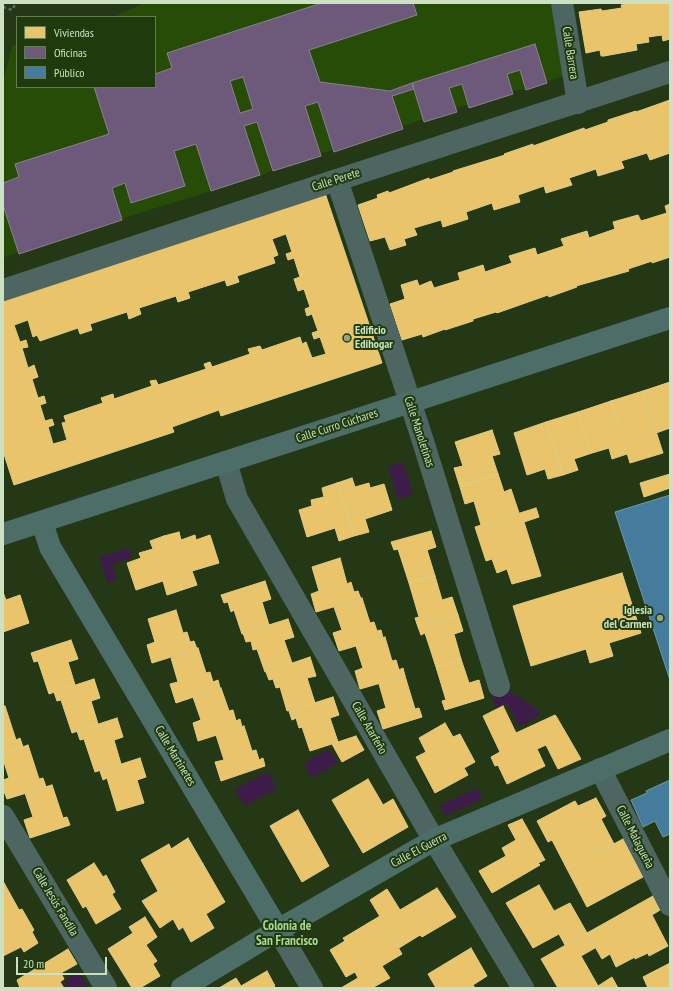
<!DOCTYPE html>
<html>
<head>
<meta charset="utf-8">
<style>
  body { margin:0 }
  #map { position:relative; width:673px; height:991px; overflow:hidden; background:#253816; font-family:"PT Sans Narrow",sans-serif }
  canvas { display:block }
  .frame { position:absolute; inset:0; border:4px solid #cbe1c1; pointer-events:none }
  .legend { position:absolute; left:16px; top:16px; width:140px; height:72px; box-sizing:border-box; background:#1f3a0d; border:1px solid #647d55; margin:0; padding:5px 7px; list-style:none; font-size:12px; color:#cbe1c1 }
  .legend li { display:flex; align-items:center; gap:8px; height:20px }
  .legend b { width:20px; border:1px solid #647d55 }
  .scale { position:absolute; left:16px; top:957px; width:91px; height:18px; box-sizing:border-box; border:2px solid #cbe1c1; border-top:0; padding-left:5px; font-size:12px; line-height:14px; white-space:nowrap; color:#cbe1c1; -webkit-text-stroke:3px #1f3a0d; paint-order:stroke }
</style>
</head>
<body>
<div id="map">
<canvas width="673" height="991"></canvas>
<div class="frame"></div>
<ul class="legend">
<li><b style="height:11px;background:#e9c46a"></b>Viviendas</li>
<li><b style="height:11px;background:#6d597a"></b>Oficinas</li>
<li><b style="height:11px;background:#457b9d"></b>Público</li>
</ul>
<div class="scale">20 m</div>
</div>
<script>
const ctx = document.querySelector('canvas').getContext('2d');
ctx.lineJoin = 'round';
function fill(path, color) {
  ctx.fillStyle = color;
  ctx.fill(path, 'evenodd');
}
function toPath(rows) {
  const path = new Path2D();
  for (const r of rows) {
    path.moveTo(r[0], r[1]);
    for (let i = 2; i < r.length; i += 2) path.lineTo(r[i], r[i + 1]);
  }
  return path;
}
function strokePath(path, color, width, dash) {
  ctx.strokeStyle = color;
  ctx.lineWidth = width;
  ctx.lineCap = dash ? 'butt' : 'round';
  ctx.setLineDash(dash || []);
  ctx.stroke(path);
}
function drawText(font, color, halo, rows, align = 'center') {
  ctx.font = font + ' "PT Sans Narrow",sans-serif';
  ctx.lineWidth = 4;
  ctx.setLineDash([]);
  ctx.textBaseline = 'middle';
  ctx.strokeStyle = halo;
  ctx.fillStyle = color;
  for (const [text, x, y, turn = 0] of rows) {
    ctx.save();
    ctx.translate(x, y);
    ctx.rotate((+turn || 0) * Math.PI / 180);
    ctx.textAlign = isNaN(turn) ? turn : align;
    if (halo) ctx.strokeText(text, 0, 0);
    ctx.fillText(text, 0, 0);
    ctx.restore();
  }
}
fill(toPath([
  [144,3,551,3,563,76,526,89,512,91,454,109,274,169,260,176,120,219,21,251,3,258,3,81,12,46,17,45,17,87,155,87,155,17,114,17]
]), '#274c08');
fill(toPath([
  [403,462,413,494,398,499,388,467],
  [129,548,132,558,112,564,117,580,108,583,99,557],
  [511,692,535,708,540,713,539,716,519,726,507,704,495,708,492,696],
  [329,749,338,763,312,778,304,763],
  [268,772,277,789,244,806,235,789],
  [477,788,482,799,445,816,440,805],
  [79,972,88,988,69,988,64,981]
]), '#3d1c49');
const homes = toPath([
  [635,3,670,3,670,39,663,41,662,35,648,37,649,42,636,44,637,50,604,56,601,56,600,50,586,53,579,12,601,9,602,11,622,8,621,5,635,3],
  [670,100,670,153,650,160,647,153,621,161,624,168,598,176,596,169,569,178,572,185,546,193,544,186,518,195,520,202,494,210,492,203,466,212,468,219,443,227,441,220,414,228,417,235,404,239,406,245,390,250,385,237,370,241,358,205,378,198,377,195,388,191,389,193,429,178,429,180,453,172,453,171,505,155,504,154,533,144,533,146,584,128,585,130,608,122,608,120,636,111,636,112,670,100],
  [325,193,382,363,221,416,219,410,172,427,174,432,14,485,3,451,3,300,325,193],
  [286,234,292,252,286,254,288,260,294,258,300,277,294,279,298,291,304,289,310,307,305,309,307,316,312,314,318,331,312,333,314,339,320,337,326,354,312,358,306,342,302,344,300,337,262,350,260,346,248,349,250,354,212,367,210,362,204,364,206,369,158,385,156,380,150,381,152,386,114,399,113,394,101,398,103,403,64,416,66,422,62,423,67,440,53,444,48,427,54,425,52,419,45,421,40,405,46,403,44,396,38,398,32,379,38,377,34,365,28,368,22,348,28,347,26,340,20,342,14,325,28,320,33,337,37,335,40,341,78,328,80,334,92,330,90,324,127,312,129,319,141,314,139,308,176,296,178,302,190,298,188,292,225,280,227,286,239,282,237,276,275,263,273,257,278,255,272,239,286,234],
  [670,204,670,257,652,263,652,261,628,269,629,271,576,286,577,287,549,297,548,295,497,313,496,312,473,319,473,321,445,330,445,329,423,337,422,334,402,340,390,304,405,299,401,285,417,280,419,286,431,281,434,288,460,280,458,273,483,265,485,272,512,263,509,256,535,248,537,255,564,246,561,239,587,231,589,238,615,229,613,222,638,215,641,221,667,213,665,206,670,204],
  [670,382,670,428,656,433,643,391,670,382],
  [643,391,663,453,630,463,611,401,643,391],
  [611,401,627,454,612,459,609,448,592,453,578,412,611,401],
  [578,412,592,453,574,459,578,470,563,475,546,422,578,412],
  [546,422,563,475,548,479,545,469,527,475,514,433,546,422],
  [492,430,500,454,492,456,498,474,460,487,454,468,463,466,455,442,492,430],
  [498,474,504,492,511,489,519,513,481,525,474,501,465,504,460,487,498,474],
  [670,474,670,488,644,497,640,483,670,474],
  [352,478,355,487,369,483,370,488,384,484,392,510,365,519,369,532,354,536,337,483,352,478],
  [337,483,354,536,339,541,335,528,307,537,299,510,312,506,311,500,324,497,322,488,337,483],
  [536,508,539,517,524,522,541,576,512,584,507,569,497,573,492,559,486,561,475,527,536,508],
  [431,531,436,547,427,550,435,576,409,583,398,549,394,550,391,542,431,531],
  [179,532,181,540,195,535,196,540,210,535,219,563,192,571,197,585,182,590,164,536,179,532],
  [164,536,182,590,167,595,163,581,136,590,127,563,141,558,139,553,153,549,150,541,164,536],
  [340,558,347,584,351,582,354,592,358,591,361,599,316,612,311,594,319,591,312,567,340,558],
  [622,573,641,633,609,643,613,656,590,663,586,649,531,666,513,606,622,573],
  [435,576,442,600,452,597,458,615,418,627,415,618,419,617,409,583,435,576],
  [265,581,271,599,262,602,269,625,242,634,234,610,231,612,228,602,224,603,221,595,265,581],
  [4,595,6,600,20,595,29,623,3,632,3,596,4,595],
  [362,598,370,623,374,622,377,631,381,630,383,638,339,651,333,633,342,630,334,607,362,598],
  [176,610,183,633,187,632,190,642,194,641,197,649,152,663,147,645,155,642,148,619,176,610],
  [458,615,463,631,454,634,461,659,436,667,425,633,421,635,418,627,458,615],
  [288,619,294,637,284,640,292,663,265,672,257,649,253,650,251,641,246,642,243,633,288,619],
  [385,637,392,661,396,660,399,670,403,668,405,676,360,689,355,671,363,668,356,646,385,637],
  [71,640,78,659,68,662,75,685,49,694,38,661,34,662,31,653,71,640],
  [198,648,206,673,210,672,213,682,218,680,220,688,176,703,170,684,178,682,171,658,198,648],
  [310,657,316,676,307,678,315,703,287,711,280,687,276,688,273,679,269,680,266,672,310,657],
  [461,659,469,683,479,680,484,698,445,710,442,701,446,700,436,667,461,659],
  [405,676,415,709,419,708,422,717,383,729,377,711,386,708,379,684,405,676],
  [94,679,100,698,91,701,98,724,72,733,61,700,57,701,54,692,94,679],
  [221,688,229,711,233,710,236,721,240,719,242,727,198,741,193,723,201,720,193,697,221,688],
  [333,697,339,715,330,718,338,742,310,751,302,727,299,728,296,718,292,720,289,711,333,697],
  [5,706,16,740,20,738,23,747,3,754,3,707,5,706],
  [503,706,516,733,555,715,556,716,581,759,558,769,546,745,537,749,545,766,507,784,498,765,495,766,491,757,500,752,483,716,503,706],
  [117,718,123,737,114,740,121,764,95,772,84,739,80,740,77,731,117,718],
  [445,723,453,737,460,734,475,762,464,768,468,775,435,793,416,757,426,752,419,738,445,723],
  [244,726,252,751,256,750,259,760,263,758,265,766,221,781,215,762,224,760,216,735,244,726],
  [356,736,364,750,342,762,332,744,356,736],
  [28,745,39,779,43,778,46,787,7,799,3,789,3,780,9,778,3,759,3,754,28,745],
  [140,758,146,777,137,780,144,803,117,811,107,778,103,780,100,771,140,758],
  [368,779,383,805,393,799,408,827,363,853,332,800,368,779],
  [52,785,63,818,67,817,70,825,30,838,24,820,33,817,25,793,52,785],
  [596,798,606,816,601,819,614,844,567,869,552,840,548,842,537,821,575,801,578,806,596,798],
  [298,810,329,866,302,882,270,826,298,810],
  [522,819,545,860,538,863,540,865,492,893,479,871,506,856,502,848,516,840,508,825,522,819],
  [188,838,203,864,158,891,141,860,169,844,171,849,188,838],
  [623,839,643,877,587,907,567,869,623,839],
  [94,863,103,877,106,875,115,892,112,894,121,909,96,924,86,906,83,908,67,880,94,863],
  [203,864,225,902,206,914,214,928,191,942,183,927,179,930,173,919,160,928,142,901,203,864],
  [3,881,19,910,22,909,34,930,32,932,38,943,24,952,21,947,3,956,3,881],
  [539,885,554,911,570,903,587,933,565,945,559,934,533,948,506,903,539,885],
  [437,888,456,917,422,937,420,935,399,948,370,900,387,889,400,910,437,888],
  [653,896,660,910,652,915,668,946,649,956,648,953,635,959,635,957,616,967,610,954,602,959,587,933,653,896],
  [380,916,402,954,382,966,390,978,372,988,341,988,358,978,355,972,346,977,330,950,345,941,343,938,345,937,380,916],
  [145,917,157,937,146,945,157,961,153,964,160,976,140,988,132,988,108,949,133,933,129,927,145,917],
  [587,933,595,948,581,956,598,986,612,977,618,988,558,988,541,959,587,933],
  [471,948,487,976,473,985,475,988,436,988,428,974,471,948],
  [68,949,77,964,61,973,64,979,60,982,64,988,20,988,17,980,68,949],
  [670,963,670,988,648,988,643,977,670,963],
  [267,971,275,986,272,988,219,988,236,978,241,986,267,971]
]);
fill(homes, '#e9c46a');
strokePath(homes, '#e0cd84', 1);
const offices = toPath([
  [322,3,413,3,417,15,309,50,320,82,390,91,412,83,414,89,392,96,403,129,334,152,318,102,305,106,321,156,273,171,257,122,244,126,260,175,211,191,196,144,174,151,185,186,131,203,125,183,112,188,122,220,19,254,3,205,3,183,19,177,15,164,109,134,94,87,155,87,155,74,172,68,167,53,322,3],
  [243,77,253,109,240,113,230,81,243,77],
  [535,44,547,83,526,90,520,70,507,74,513,94,469,108,462,84,449,88,457,112,424,122,412,83,535,44]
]);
fill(offices, '#6d597a');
strokePath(offices, '#89828f', 1);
const public = toPath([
  [670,495,670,680,615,512,670,495],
  [670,780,670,834,663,837,655,821,643,827,631,800,647,793,646,791,670,780]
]);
fill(public, '#457b9d');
strokePath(public, '#6d9aa8', 1);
strokePath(toPath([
  [3,7,12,10,16,3]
]), '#5e7166', 2.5, [3, 3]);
strokePath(toPath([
  [562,3,578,103],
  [337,180,422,438,499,686],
  [3,290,337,180,670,72],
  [226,462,237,499,427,828,523,988],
  [600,769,670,905],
  [3,816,106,988],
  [278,930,312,988]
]), '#4e6661', 22);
strokePath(toPath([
  [42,522,50,547,278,930],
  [3,534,670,318],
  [182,988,278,930,434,840,670,740]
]), '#4d6d68', 22);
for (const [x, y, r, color] of [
  [347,338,4,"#91a685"],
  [660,618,4,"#91a685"]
]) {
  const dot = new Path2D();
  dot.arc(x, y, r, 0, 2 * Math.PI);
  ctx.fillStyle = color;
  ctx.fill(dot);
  strokePath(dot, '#1f3a0d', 1.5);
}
drawText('12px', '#cbe1c1', '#1f3a0d', [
  ["Calle Barrera",570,53,81],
  ["Calle Perete",336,180,-18],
  ["Calle Curro Cúchares",337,426,-18],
  ["Calle Manoletinas",419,432,72],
  ["Calle Atarfeño",369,728,60],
  ["Calle Martinetes",175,756,59],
  ["Calle Malagueña",635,837,63],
  ["Calle El Guerra",419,850,-28],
  ["Calle Jesús Fandila",55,902,59]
]);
drawText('bold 12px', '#cbe1c1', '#1f3a0d', [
  ["Edificio",355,331],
  ["Edihogar",355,345],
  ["Iglesia",652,611,"right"],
  ["del Carmen",652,625,"right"]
], 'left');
drawText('bold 13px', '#add797', '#1f3a0d', [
  ["Colonia de",287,926],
  ["San Francisco",287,941]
]);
</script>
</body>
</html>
